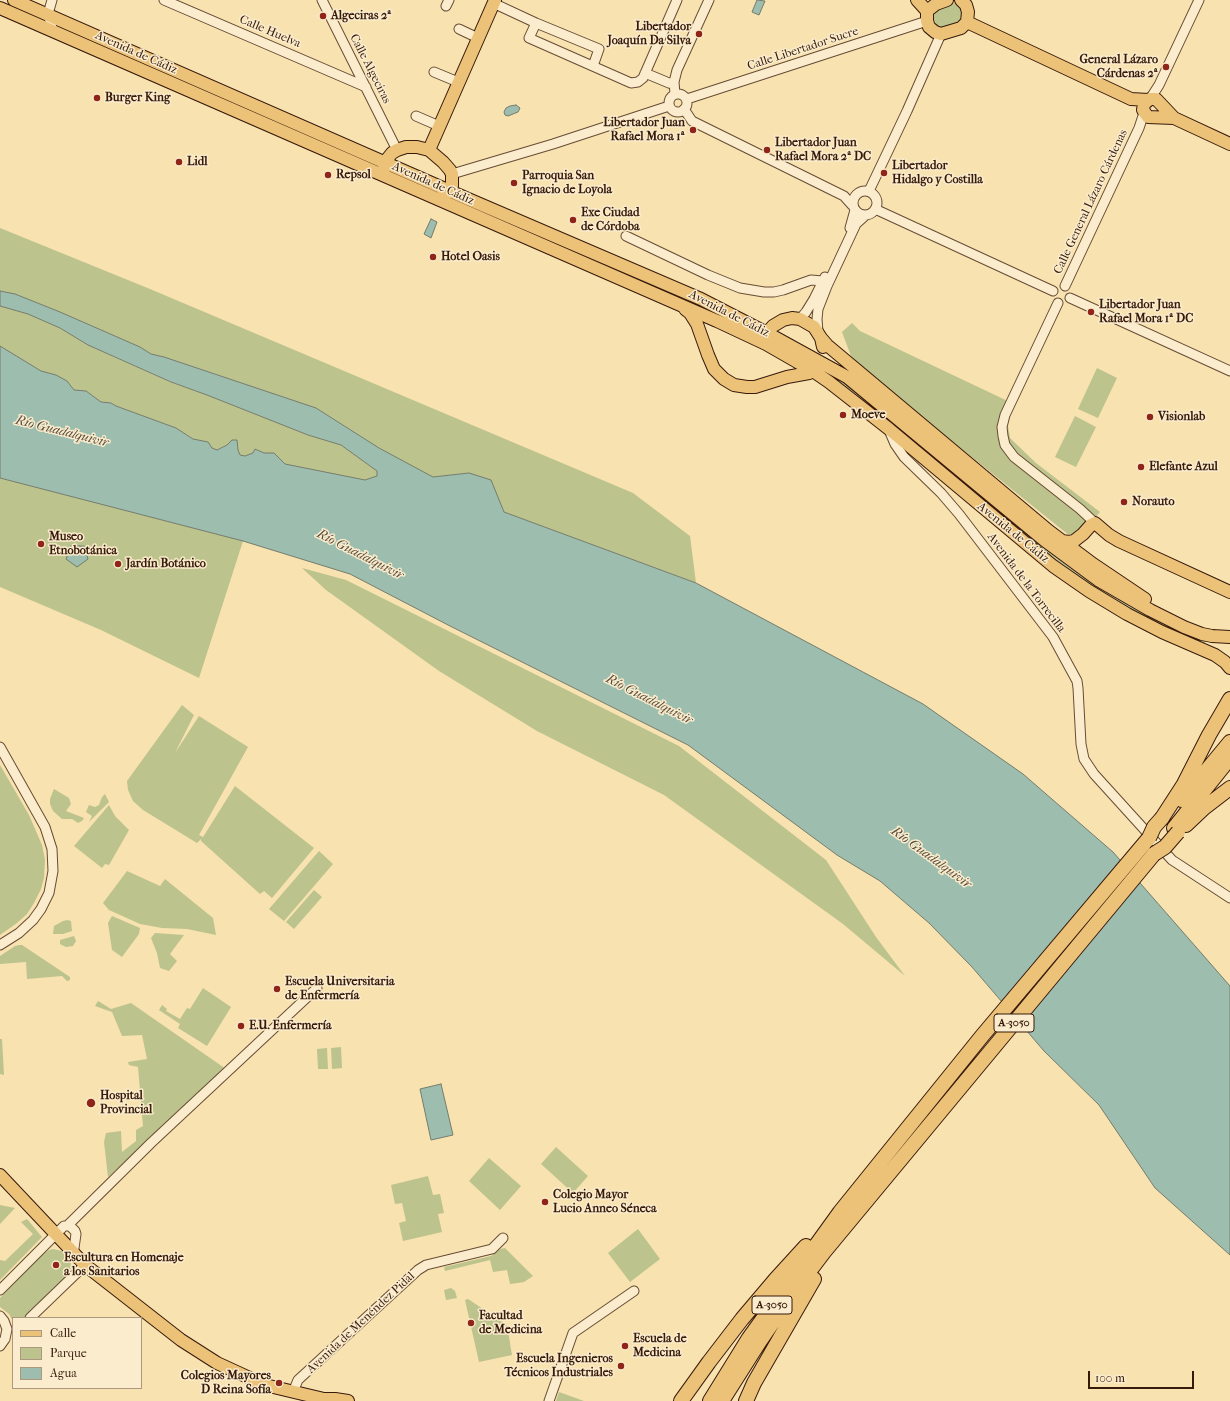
<!DOCTYPE html>
<html>
<head>
<meta charset="utf-8">
<style>
  body { margin:0 }
  #map { position:relative; width:1230px; height:1401px; overflow:hidden; background:#f8e2b0; font-family:"IM FELL French Canon",serif }
  canvas { display:block }
  .legend { position:absolute; left:12px; top:1317px; width:130px; height:72px; box-sizing:border-box; background:#faeccc; border:1px solid #ac987f; margin:0; padding:5px 7px; list-style:none; font-size:12px; color:#371a0c }
  .legend li { display:flex; align-items:center; gap:8px; height:20px }
  .legend b { width:20px; border:1px solid #ac987f }
  .scale { position:absolute; left:1088px; top:1371px; width:106px; height:18px; box-sizing:border-box; border:2px solid #371a0c; border-top:0; padding-left:5px; font-size:12px; line-height:14px; white-space:nowrap; color:#371a0c; -webkit-text-stroke:3px #faeccc; paint-order:stroke }
</style>
</head>
<body>
<div id="map">
<canvas width="1230" height="1401"></canvas>
<ul class="legend">
<li><b style="height:5px;background:#ecc178"></b>Calle</li>
<li><b style="height:11px;background:#bcc38c"></b>Parque</li>
<li><b style="height:11px;background:#9dbdae"></b>Agua</li>
</ul>
<div class="scale">100 m</div>
</div>
<script>
const ctx = document.querySelector('canvas').getContext('2d');
ctx.lineJoin = 'round';
function fill(path, color) {
  ctx.fillStyle = color;
  ctx.fill(path, 'evenodd');
}
function toPath(rows) {
  const path = new Path2D();
  for (const r of rows) {
    if (r.length === 3) {
      path.moveTo(r[0] + r[2], r[1]);
      path.arc(r[0], r[1], r[2], 0, 2 * Math.PI);
      continue;
    }
    path.moveTo(r[0], r[1]);
    for (let i = 2; i < r.length; i += 2) path.lineTo(r[i], r[i + 1]);
  }
  return path;
}
function strokePath(path, color, width, dash) {
  ctx.strokeStyle = color;
  ctx.lineWidth = width;
  ctx.lineCap = dash ? 'butt' : 'round';
  ctx.setLineDash(dash || []);
  ctx.stroke(path);
}
function drawText(font, color, halo, rows, align = 'center') {
  ctx.font = font + ' "IM FELL French Canon",serif';
  ctx.lineWidth = 3;
  ctx.setLineDash([]);
  ctx.textBaseline = 'middle';
  ctx.strokeStyle = halo;
  ctx.fillStyle = color;
  for (const [text, x, y, turn = 0] of rows) {
    ctx.save();
    ctx.translate(x, y);
    ctx.rotate((+turn || 0) * Math.PI / 180);
    ctx.textAlign = isNaN(turn) ? turn : align;
    if (halo) ctx.strokeText(text, 0, 0);
    ctx.fillText(text, 0, 0);
    ctx.restore();
  }
}
fill(toPath([
  [952,3,960,5,965,13,959,24,942,28,937,26,933,18,934,10],
  [0,228,150,289,633,493,690,536,696,583,504,512,469,473,433,477,379,448,316,408,164,357,151,354,140,347,60,312,15,294,0,291],
  [0,306,28,314,60,328,88,345,170,382,207,395,308,435,341,445,377,471,377,476,365,480,285,464,274,453,264,453,256,449,253,453,245,456,240,455,238,450,237,441,232,440,227,445,217,450,211,448,208,442,193,439,176,428,116,406,111,403,101,402,86,391,74,390,67,381,56,375,41,371,0,346],
  [852,323,860,331,1014,404,1007,420,1010,438,1036,463,1100,512,1075,540,902,401,851,356,842,332],
  [1097,368,1117,378,1098,418,1078,409],
  [829,374,859,393,1052,553,1206,640,1203,646,1143,618,1065,569,827,376],
  [1075,416,1096,427,1076,467,1055,457],
  [0,478,243,541,199,678,101,630,0,587],
  [302,568,346,580,679,746,826,860,876,937,905,976,843,924,664,795,537,731,439,671,326,590],
  [182,705,194,715,175,753,199,716,248,747,199,835,203,837,235,786,314,848,272,898,264,891,260,894,201,841,201,839,197,843,143,810,133,801,128,790,127,781],
  [0,765,29,815,42,845,45,860,44,878,41,889,34,903,27,914,17,923,0,935],
  [54,789,69,798,71,804,66,811,84,818,82,821,78,823,72,819,62,819,53,811,50,804,50,799],
  [105,794,109,802,89,822,92,816,86,812,89,805,95,807,99,805,102,797],
  [109,805,115,816,129,830,109,865,105,864,102,868,74,846],
  [319,851,333,864,284,921,269,909],
  [127,871,160,886,165,879,213,918,216,935,187,929,162,928,140,924,109,910,103,903],
  [314,890,322,897,294,929,286,922],
  [112,916,140,928,139,934,122,957,112,950,108,923],
  [67,920,71,921,72,931,63,934,53,934,54,926,63,921],
  [155,933,184,935,170,954,177,961,169,971,160,968,157,953,151,938],
  [74,936,76,941,73,946,66,947,60,944,60,940],
  [19,945,22,945,70,977,70,980,67,981,62,976,27,979,26,962,0,964,0,956,15,946],
  [203,988,231,1007,207,1046,178,1028,180,1024,159,1010,162,1005,167,1009,166,1011,180,1019,187,1008,190,1009],
  [98,1001,111,1009,131,1003,226,1069,108,1177,104,1142,106,1133,121,1131,122,1152,136,1141,136,1130,143,1126,138,1067,129,1065,128,1062,147,1059,142,1035,122,1036,112,1012,95,1006],
  [0,1039,2,1039,4,1075,0,1074],
  [341,1047,342,1068,332,1069,331,1048],
  [327,1048,328,1069,318,1069,317,1049],
  [556,1147,588,1176,573,1193,541,1164],
  [489,1158,521,1186,500,1210,469,1181],
  [428,1176,433,1195,440,1194,444,1213,438,1214,442,1232,403,1241,399,1223,406,1221,402,1203,395,1204,391,1185],
  [0,1205,15,1208,0,1224],
  [27,1219,42,1237,0,1280,0,1260,5,1261,33,1234,21,1222],
  [638,1229,660,1259,630,1282,608,1253],
  [505,1248,533,1276,524,1282,510,1284,507,1270,493,1272,490,1260,445,1271,444,1267,491,1256,500,1249],
  [53,1249,62,1251,68,1256,71,1264,70,1273,24,1318,13,1318,13,1321,9,1314,0,1307,0,1298,42,1255,49,1250],
  [451,1288,455,1291,457,1298,446,1300,444,1290],
  [468,1299,507,1325,512,1355,479,1362,465,1300],
  [559,1392,584,1401,556,1401]
]), '#bcc38c');
const water = toPath([
  [757,0,765,1,759,15,752,12,757,0],
  [516,105,520,108,518,112,508,116,505,115,504,112,506,108,510,106,516,105],
  [431,219,437,222,431,238,424,234,431,219],
  [0,291,15,294,60,312,140,347,151,354,164,357,316,408,379,448,433,477,469,473,491,480,504,512,696,583,923,704,1023,774,1113,852,1230,986,1230,1255,1155,1188,1099,1105,1044,1051,972,967,929,923,880,881,837,855,688,745,450,626,350,574,243,541,0,478,0,346,41,371,56,375,67,381,74,390,86,391,101,402,111,403,116,406,176,428,193,439,208,442,212,448,217,450,227,445,232,440,237,440,238,450,240,455,245,456,253,453,255,449,264,453,274,453,285,464,365,480,377,476,377,471,341,445,308,435,207,395,171,382,88,345,60,328,28,314,0,306,0,291],
  [71,546,84,546,88,559,77,567,66,559,71,546],
  [441,1084,453,1135,431,1140,420,1089,441,1084]
]);
fill(water, '#9dbdae');
strokePath(water, '#747c6d', 1);
const minor = toPath([
  [52,0,48,14,53,31],
  [164,0,366,87],
  [322,0,397,150],
  [493,3,536,23,599,49,593,66],
  [446,6,449,0],
  [536,23,529,38,631,83,638,82,643,78,677,0],
  [459,29,478,38],
  [434,72,458,82],
  [645,73,669,83,674,84],
  [678,103,9],
  [675,94,674,82,677,70,709,0],
  [687,99,927,21],
  [1150,99,1159,85,1199,0],
  [684,109,692,121,844,196,852,205],
  [416,116,439,126],
  [452,174,553,144,669,106],
  [865,203,12],
  [869,191,907,111,941,34],
  [875,209,1053,291],
  [850,228,855,210],
  [626,236,708,275,740,288,764,292,774,292,783,290,811,280,823,281],
  [1065,286,1139,128,1144,113],
  [1070,298,1230,371],
  [1058,303,1005,415,1002,427,1003,436,1005,445,1014,457,1080,509,1095,523],
  [800,319,806,312,814,299,825,277],
  [818,332,817,319,818,309,827,286,856,224,866,215],
  [889,430,895,444,904,457,941,493,959,514,1053,637,1077,681,1078,688,1081,744,1084,759,1094,774,1172,860,1230,898],
  [0,747,45,827,52,849,53,871,49,893,41,909,33,920,19,933,0,945],
  [67,1226,151,1143,317,988],
  [0,1290,64,1226,70,1226,75,1231,76,1234,73,1255],
  [0,1316,4,1321,7,1329,5,1339,0,1346],
  [30,1318,85,1265],
  [293,1392,298,1380,418,1270,426,1265,492,1249,503,1238],
  [549,1401,573,1333,634,1291]
]);
const major = toPath([
  [14,0,468,199,701,299,767,333,847,377,1044,540,1098,580,1150,610,1184,627,1202,634,1212,636,1230,637],
  [917,0,927,11],
  [947,0,936,4,927,11,927,21,929,27,935,32,941,34,961,28,967,22,968,12,966,5,961,0],
  [0,8,717,321,766,344,813,371,829,382,889,429,1053,566,1089,591,1127,614,1162,632,1215,655,1225,662,1230,668],
  [967,22,1131,99,1148,100],
  [1174,118,1148,117,1143,110,1144,104,1150,99,1156,99,1174,118,1230,144],
  [429,150,495,0],
  [383,171,388,158,392,153,397,150,406,147,417,147,429,150,443,162,450,170,452,174,452,186,450,191,443,195],
  [685,309,690,313,697,324,708,355,714,369,724,379,734,385,747,387,755,387,787,377,809,373,816,368],
  [821,338,827,345,1049,531,1093,564,1145,599],
  [765,340,767,333,773,326,783,320,792,318,800,319,814,327,821,338,823,347],
  [1062,541,1069,542,1074,541,1083,534,1091,525,1095,523,1109,535,1119,541,1230,592],
  [0,1175,85,1265,181,1340,217,1363,265,1385,324,1399,335,1399,348,1401]
]);
const highway = toPath([
  [1182,800,1230,742],
  [1162,818,1184,784,1209,735,1230,699],
  [1186,825,1204,808,1230,788],
  [1174,828,1230,758],
  [681,1401,709,1362,742,1319,775,1280,806,1246],
  [710,1401,749,1338,840,1212,982,1036,1149,838],
  [722,1401,760,1341,793,1293,824,1252,1154,854],
  [746,1401,754,1383,814,1279]
]);
strokePath(minor, '#674c35', 11);
strokePath(major, '#371a0c', 14);
strokePath(highway, '#371a0c', 16);
strokePath(minor, '#faeccc', 9);
strokePath(major, '#ecc178', 12);
strokePath(highway, '#ecc178', 14);
const highwayBridge = toPath([
  [1149,838,1154,827,1162,818],
  [1154,854,1165,847,1178,832]
]);
strokePath(highwayBridge, '#371a0c', 16, []);
strokePath(highwayBridge, '#ecc178', 14);
for (const [x, y, r, color] of [
  [323,16,4,"#8f2418"],
  [699,34,4,"#8f2418"],
  [1166,67,4,"#8f2418"],
  [97,98,4,"#8f2418"],
  [693,130,4,"#8f2418"],
  [767,150,4,"#8f2418"],
  [179,162,4,"#8f2418"],
  [884,173,4,"#8f2418"],
  [328,175,4,"#8f2418"],
  [514,183,4,"#8f2418"],
  [573,220,4,"#8f2418"],
  [433,257,4,"#8f2418"],
  [1091,312,4,"#8f2418"],
  [843,415,4,"#8f2418"],
  [1150,417,4,"#8f2418"],
  [1141,467,4,"#8f2418"],
  [1124,502,4,"#8f2418"],
  [41,544,4,"#8f2418"],
  [118,564,4,"#8f2418"],
  [277,989,4,"#8f2418"],
  [241,1026,4,"#8f2418"],
  [91,1103,5,"#8f2418"],
  [545,1202,4,"#8f2418"],
  [56,1265,4,"#8f2418"],
  [471,1323,4,"#8f2418"],
  [625,1346,4,"#8f2418"],
  [621,1366,4,"#8f2418"],
  [279,1383,4,"#8f2418"]
]) {
  const dot = new Path2D();
  dot.arc(x, y, r, 0, 2 * Math.PI);
  ctx.fillStyle = color;
  ctx.fill(dot);
  strokePath(dot, '#faeccc', 1.5);
}
for (const [x, y, w] of [
  [1014,1023,40],
  [772,1305,40]
]) {
  const box = new Path2D();
  box.roundRect(x - w / 2, y - 9, w, 18, 3);
  ctx.fillStyle = '#faeccc';
  ctx.fill(box);
  strokePath(box, '#371a0c', 1);
}
drawText('bold 11px', '#371a0c', null, [
  ["A-3050",1014,1023],
  ["A-3050",772,1305]
]);
drawText('bold 12px', '#371a0c', '#faeccc', [
  ["Algeciras 2ª",331,16],
  ["Libertador",691,27,"right"],
  ["Joaquín Da Silva",691,41,"right"],
  ["General Lázaro",1158,60,"right"],
  ["Cárdenas 2ª",1158,74,"right"],
  ["Burger King",105,98],
  ["Libertador Juan",685,123,"right"],
  ["Rafael Mora 1ª",685,137,"right"],
  ["Libertador Juan",775,143],
  ["Rafael Mora 2ª DC",775,157],
  ["Lidl",187,162],
  ["Libertador",892,166],
  ["Hidalgo y Costilla",892,180],
  ["Repsol",336,175],
  ["Parroquia San",522,176],
  ["Ignacio de Loyola",522,190],
  ["Exe Ciudad",581,213],
  ["de Córdoba",581,227],
  ["Hotel Oasis",441,257],
  ["Libertador Juan",1099,305],
  ["Rafael Mora 1ª DC",1099,319],
  ["Moeve",851,415],
  ["Visionlab",1158,417],
  ["Elefante Azul",1149,467],
  ["Norauto",1132,502],
  ["Museo",49,537],
  ["Etnobotánica",49,551],
  ["Jardín Botánico",126,564],
  ["Escuela Universitaria",285,982],
  ["de Enfermería",285,996],
  ["E.U. Enfermería",249,1026],
  ["Hospital",100,1096],
  ["Provincial",100,1110],
  ["Colegio Mayor",553,1195],
  ["Lucio Anneo Séneca",553,1209],
  ["Escultura en Homenaje",64,1258],
  ["a los Sanitarios",64,1272],
  ["Facultad",479,1316],
  ["de Medicina",479,1330],
  ["Escuela de",633,1339],
  ["Medicina",633,1353],
  ["Escuela Ingenieros",613,1359,"right"],
  ["Técnicos Industriales",613,1373,"right"],
  ["Colegios Mayores",271,1376,"right"],
  ["D Reina Sofía",271,1390,"right"]
], 'left');
drawText('12px', '#371a0c', '#faeccc', [
  ["Calle Huelva",270,32,23],
  ["Calle Libertador Sucre",803,49,-18],
  ["Avenida de Cádiz",136,53,24],
  ["Calle Algeciras",370,69,63],
  ["Avenida de Cádiz",433,184,24],
  ["Calle General Lázaro Cárdenas",1091,202,-65],
  ["Avenida de Cádiz",729,314,27],
  ["Avenida de Cádiz",1013,533,39],
  ["Avenida de la Torrecilla",1026,583,53],
  ["Avenida de Menéndez Pidal",361,1323,-43]
]);
drawText('italic 13px', '#564b3d', '#faeccc', [
  ["Río Guadalquivir",62,432,14],
  ["Río Guadalquivir",360,555,27],
  ["Río Guadalquivir",649,700,27],
  ["Río Guadalquivir",931,858,36]
]);
</script>
</body>
</html>
